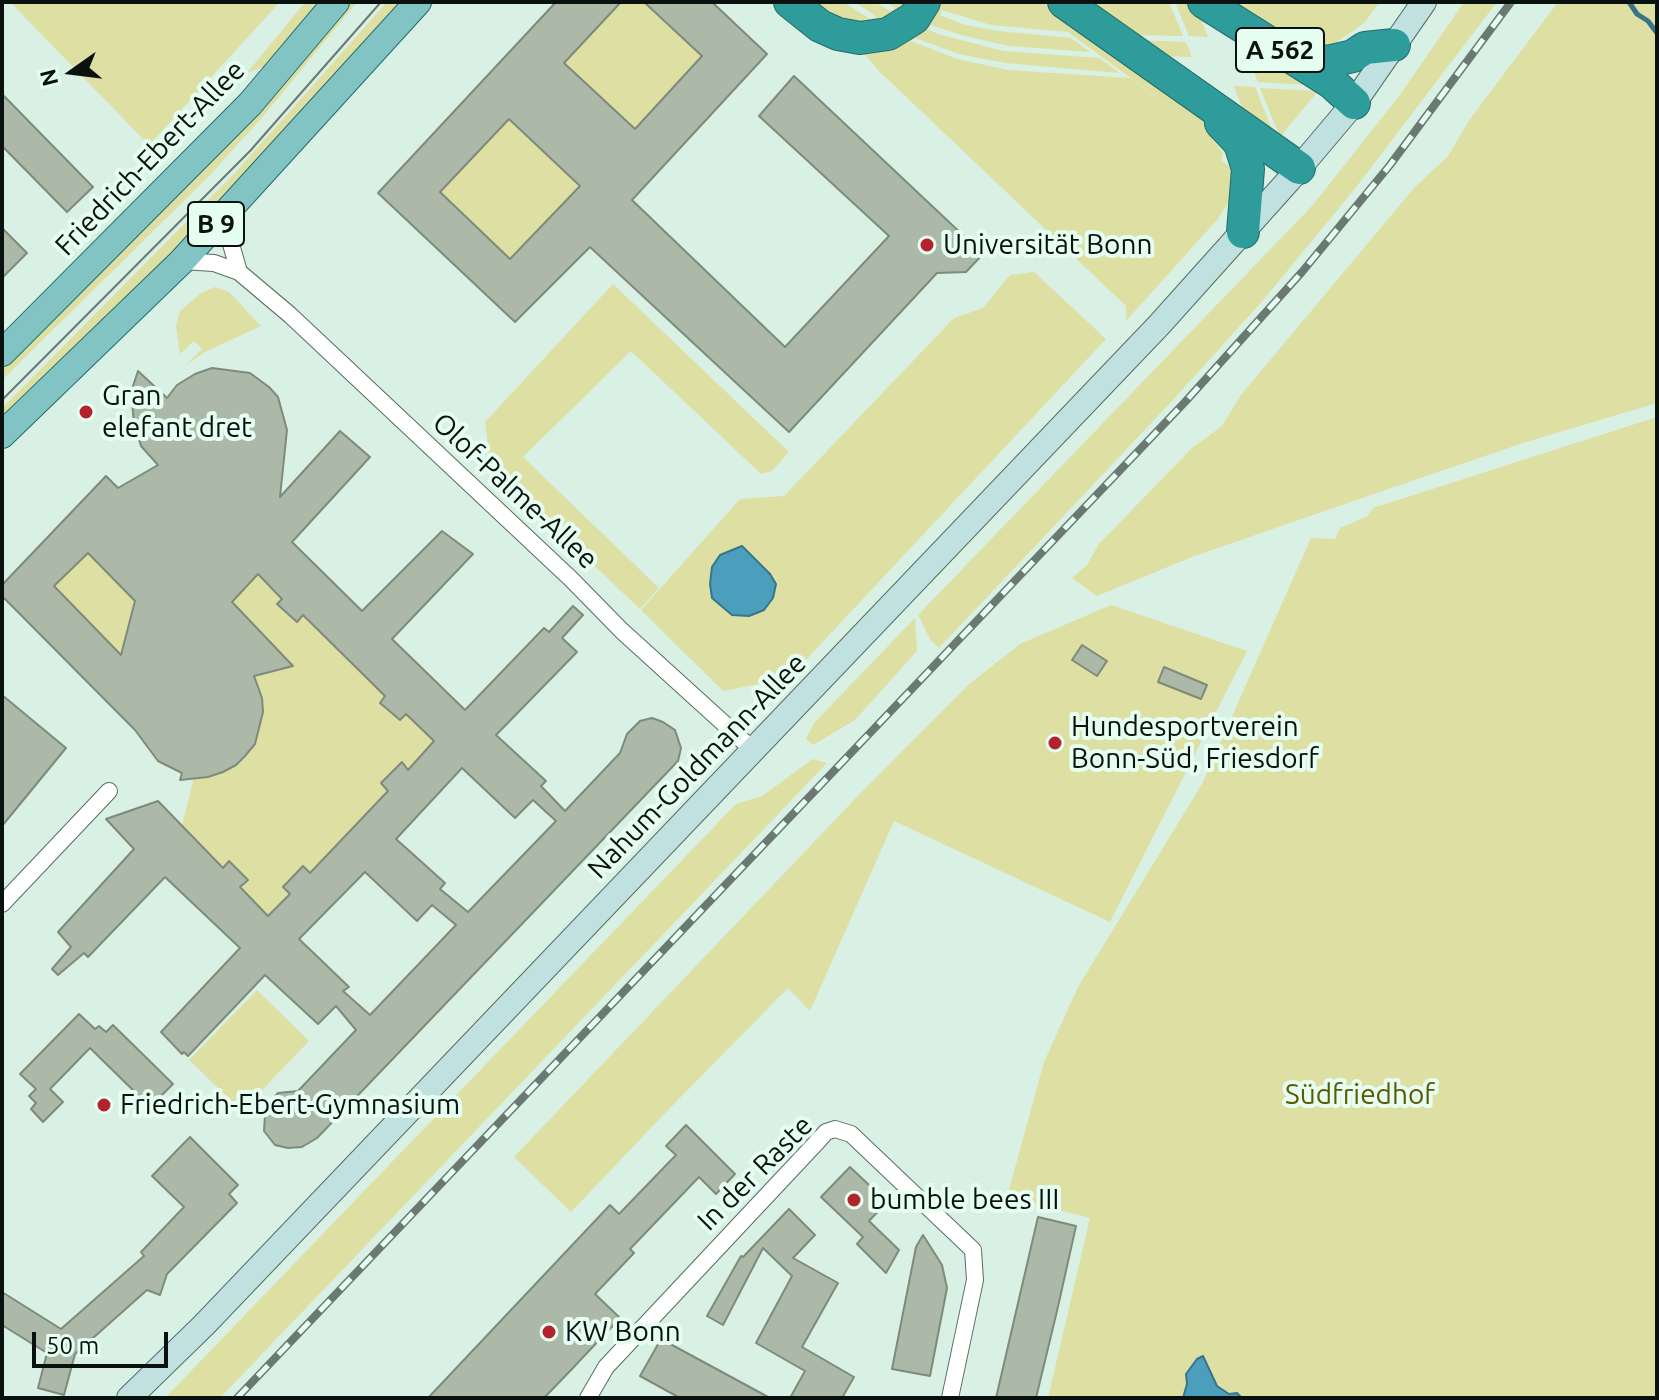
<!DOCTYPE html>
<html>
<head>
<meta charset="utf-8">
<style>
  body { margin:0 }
  #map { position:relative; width:1659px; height:1400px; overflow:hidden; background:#d9f0e5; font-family:Ubuntu,sans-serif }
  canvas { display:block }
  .frame { position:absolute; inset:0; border:4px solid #0a120f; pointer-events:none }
  .north { position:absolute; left:32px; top:32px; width:80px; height:80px; -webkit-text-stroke:6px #e6fdf2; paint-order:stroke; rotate:256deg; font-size:22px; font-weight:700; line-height:32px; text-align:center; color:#0a120f }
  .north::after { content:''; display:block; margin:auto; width:28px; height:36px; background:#0a120f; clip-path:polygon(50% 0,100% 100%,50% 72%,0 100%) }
  .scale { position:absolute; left:32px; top:1332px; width:136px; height:36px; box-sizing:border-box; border:4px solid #0a120f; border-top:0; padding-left:10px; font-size:24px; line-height:28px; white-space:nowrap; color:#0a120f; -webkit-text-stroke:6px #e6fdf2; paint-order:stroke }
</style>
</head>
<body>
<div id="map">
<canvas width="1659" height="1400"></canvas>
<div class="frame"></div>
<div class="north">N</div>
<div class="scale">50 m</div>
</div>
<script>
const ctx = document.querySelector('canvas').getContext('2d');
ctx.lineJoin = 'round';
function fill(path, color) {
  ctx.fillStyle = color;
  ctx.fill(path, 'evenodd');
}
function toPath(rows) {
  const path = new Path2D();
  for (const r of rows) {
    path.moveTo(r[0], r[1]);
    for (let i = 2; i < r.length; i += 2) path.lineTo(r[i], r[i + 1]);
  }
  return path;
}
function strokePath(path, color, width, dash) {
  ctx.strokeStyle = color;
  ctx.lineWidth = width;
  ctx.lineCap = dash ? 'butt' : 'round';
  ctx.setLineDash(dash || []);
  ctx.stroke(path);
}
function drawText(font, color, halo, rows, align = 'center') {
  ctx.font = font + ' Ubuntu,sans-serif';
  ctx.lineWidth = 8;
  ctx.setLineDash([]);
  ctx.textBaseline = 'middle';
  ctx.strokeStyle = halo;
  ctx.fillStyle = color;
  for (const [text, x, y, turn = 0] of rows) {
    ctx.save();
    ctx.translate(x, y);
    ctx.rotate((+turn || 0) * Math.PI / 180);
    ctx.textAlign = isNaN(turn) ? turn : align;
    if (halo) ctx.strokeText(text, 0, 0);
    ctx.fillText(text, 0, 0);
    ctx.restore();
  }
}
fill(toPath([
  [10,2,280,2,149,145],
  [305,2,325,2,272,64,247,73],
  [347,2,357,2,260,120,207,178,2,380,2,368,83,287],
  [387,2,406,2,245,183,2,423,2,408,235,173],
  [621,2,644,2,702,56,635,129,564,63],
  [805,2,843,2,870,19,877,17,855,2,874,2,890,11,896,8,886,2,914,2,908,10,859,28],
  [934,2,1043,2,1224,134,1231,167,1221,146,1211,137,1223,153,1221,160,1228,165,1233,175,1230,200,1217,220,1126,321,1126,306,879,71,861,50],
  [942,10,991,25,1068,32,1210,136,1130,78,1008,70,957,59,911,41,915,38,959,54,1005,63,1120,73,1099,58,1003,51,938,34,927,29,931,25,961,35,1009,46,1090,52,1071,38,998,31,965,25,940,15],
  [1082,2,1169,2,1183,36,1129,35],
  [1175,2,1190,2,1196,6,1208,37,1189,36],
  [1220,2,1380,2,1364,23,1317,56],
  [1464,2,1497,2,1357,186,1265,298,1172,401,939,648,930,639,918,615,1312,206,1400,95],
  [1558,2,1657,2,1657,403,1523,443,1365,497,1192,557,1097,596,1072,578,1087,565,1099,544,1192,448,1222,426,1241,395,1414,188,1448,156,1470,119],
  [1136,40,1186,42,1192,57,1157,56],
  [1251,66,1293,67,1322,86,1258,82],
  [1234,86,1255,87,1276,140,1248,124],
  [1260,88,1318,91,1280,137],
  [509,119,580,186,510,259,440,192],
  [1034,272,1106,339,789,678,723,691,641,610,740,499,784,496,954,318,983,308,1010,275],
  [742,546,770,574,732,615,713,598,710,584],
  [613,284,789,452,772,471,761,474,631,351,523,457,659,588,640,609,491,468,485,422],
  [215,287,229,292,261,326,205,352,186,365,202,349,194,341,180,354,176,326,180,311,201,293],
  [1657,417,1657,1398,1048,1398,1090,1218,1007,1197,1044,1062,1078,987,1202,784,1311,538,1335,539,1340,528,1368,516,1373,508],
  [88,553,135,601,121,655,54,586],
  [258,574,282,599,297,621,303,615,385,696,381,703,399,720,406,714,434,741,408,770,402,763,381,783,388,791,310,873,303,866,283,887,290,894,268,916,240,887,248,879,230,861,223,868,182,825,194,778,223,772,236,765,255,744,263,712,262,698,254,676,292,666,232,602],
  [1111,605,1247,651,1110,922,894,821,810,1011,788,988,669,1109,571,1212,514,1157,853,801,968,685,1020,644],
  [915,618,917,651,855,720,813,745,806,739,814,723],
  [813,759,827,763,220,1398,167,1396,736,804,762,796],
  [257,990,309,1041,242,1111,189,1060]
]), '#dedfa2');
const water = toPath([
  [742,546,770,574,776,584,773,598,764,610,749,616,732,615,712,598,710,584,712,567,720,555,742,546],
  [1203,1356,1217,1386,1229,1394,1237,1393,1242,1398,1183,1398,1187,1384,1186,1374,1197,1359,1203,1356]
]);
fill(water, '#4b9fbc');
strokePath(water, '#387588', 2);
strokePath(toPath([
  [1629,2,1637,14,1648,21,1657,33]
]), '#387588', 5);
const building = toPath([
  [556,2,621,2,564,63,635,129,702,56,644,2,712,2,767,54,632,200,785,347,889,236,759,116,794,76,983,254,966,272,937,273,789,432,590,247,515,322,378,193,556,2],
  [509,119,580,186,510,259,440,192,509,119],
  [2,94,93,187,67,212,2,146,2,94],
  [2,228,27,253,2,278,2,228],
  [212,368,250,373,269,387,278,397,287,430,280,497,340,431,370,457,292,542,362,611,442,531,473,554,392,639,465,710,544,628,549,632,573,606,583,615,562,638,577,652,496,735,546,781,541,786,565,811,620,753,627,734,640,721,652,718,663,722,675,730,681,748,678,761,317,1138,302,1147,288,1148,275,1145,264,1131,265,1115,269,1103,278,1093,298,1091,356,1030,336,1006,318,1024,265,975,188,1056,184,1052,182,1054,161,1032,240,948,165,877,88,957,84,953,58,975,52,969,71,947,58,932,134,849,106,819,158,801,223,868,229,861,248,880,240,887,268,916,290,894,283,887,303,866,310,873,388,791,381,783,402,762,408,770,434,741,406,714,400,720,380,703,385,696,303,615,297,622,277,604,282,599,258,574,232,602,293,666,254,676,262,698,263,712,255,744,245,756,236,765,223,772,208,777,180,780,182,773,158,761,135,730,2,596,2,585,106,476,118,488,158,465,141,446,134,423,131,392,138,371,167,398,177,385,195,374,212,368],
  [88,553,135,601,121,655,54,586,88,553],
  [462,768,515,818,533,800,556,821,468,912,440,889,445,883,396,839,462,768],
  [365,872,417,921,432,905,456,925,370,1015,343,991,349,987,299,939,365,872],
  [1082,645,1107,661,1097,676,1072,660,1082,645],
  [1164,667,1207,685,1201,699,1158,682,1164,667],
  [2,695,66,748,2,826,2,695],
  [79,1014,95,1029,99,1026,106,1032,113,1025,173,1084,156,1101,149,1094,143,1100,90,1048,50,1089,63,1102,43,1122,31,1109,36,1103,29,1096,36,1089,20,1074,79,1014],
  [686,1125,735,1174,716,1194,699,1177,630,1249,634,1253,595,1294,620,1318,571,1370,544,1398,428,1398,610,1205,619,1214,676,1155,666,1146,686,1125],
  [190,1137,238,1185,229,1194,237,1203,167,1274,160,1295,147,1290,75,1354,64,1395,38,1388,47,1353,2,1325,2,1292,61,1329,144,1256,141,1252,184,1207,152,1176,190,1137],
  [850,1167,887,1202,869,1221,899,1250,886,1273,857,1244,863,1237,821,1197,850,1167],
  [789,1209,815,1235,793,1258,838,1283,802,1347,854,1377,842,1398,790,1398,805,1371,756,1343,792,1276,763,1248,723,1325,707,1316,741,1256,743,1257,789,1209],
  [1038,1217,1076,1226,1057,1311,1036,1398,996,1398,1038,1217],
  [923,1235,942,1265,947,1288,930,1376,892,1369,916,1247,923,1235],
  [661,1339,770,1398,680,1398,640,1376,661,1339]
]);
fill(building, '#acb9a8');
strokePath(building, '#7e8b7a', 2);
const street = toPath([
  [226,213,231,244,239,272],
  [182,261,214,263,239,272,290,315,571,579,622,631,753,750],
  [2,904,109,791],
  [588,1398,606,1367,817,1142,826,1132,835,1129,851,1134,973,1250,975,1280,950,1398]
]);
const secondary = toPath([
  [129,1398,204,1325,1159,325,1290,179,1354,103,1424,2]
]);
const primary = toPath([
  [2,353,250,104,336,2],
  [2,435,182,261,418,2]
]);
const highway = toPath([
  [790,2,820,26,838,34,860,38,888,34,914,18,924,2],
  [1064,2,1299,168],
  [1204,2,1331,82,1354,103],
  [1298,57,1327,62,1353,56,1365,48,1394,45],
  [1221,123,1240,143,1248,169,1243,232]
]);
strokePath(street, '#586c63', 18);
strokePath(secondary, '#586c63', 26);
strokePath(primary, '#226c6b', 28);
strokePath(highway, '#226c6b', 34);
strokePath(street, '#fff', 16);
strokePath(secondary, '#c1e1e1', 24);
strokePath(primary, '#82c4c4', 26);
strokePath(highway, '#2f9c9c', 32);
strokePath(toPath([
  [2,400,250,151,381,2]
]), '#6a7972', 2);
const rail = toPath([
  [237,1398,1185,402,1302,272,1390,165,1511,2]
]);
strokePath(rail, '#6a7972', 8);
strokePath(rail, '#e6fdf2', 5, [15]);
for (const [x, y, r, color] of [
  [927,245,8,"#b42230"],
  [86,412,8,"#b42230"],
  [1055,743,8,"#b42230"],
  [104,1105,8,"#b42230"],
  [854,1200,8,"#b42230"],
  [549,1332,8,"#b42230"]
]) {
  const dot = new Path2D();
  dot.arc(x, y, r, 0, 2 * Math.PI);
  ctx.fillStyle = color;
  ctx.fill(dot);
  strokePath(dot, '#e6fdf2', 3);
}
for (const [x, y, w] of [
  [1280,50,88],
  [216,224,56]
]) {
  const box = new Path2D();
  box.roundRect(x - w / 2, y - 22, w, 44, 6);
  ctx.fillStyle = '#e6fdf2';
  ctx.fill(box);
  strokePath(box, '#0a120f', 2);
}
drawText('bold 26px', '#0a120f', null, [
  ["A 562",1280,50],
  ["B 9",216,224]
]);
drawText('28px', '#0a120f', '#e6fdf2', [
  ["Friedrich-Ebert-Allee",150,158,-46],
  ["Olof-Palme-Allee",515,491,43],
  ["Nahum-Goldmann-Allee",697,766,-46],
  ["In der Raste",755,1173,-45]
]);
drawText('28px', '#0a120f', '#e6fdf2', [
  ["Universität Bonn",943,245],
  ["Gran",102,396],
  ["elefant dret",102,428],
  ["Hundesportverein",1071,727],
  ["Bonn-Süd, Friesdorf",1071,759],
  ["Friedrich-Ebert-Gymnasium",120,1105],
  ["bumble bees III",870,1200],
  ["KW Bonn",565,1332]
], 'left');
drawText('28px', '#5c5a03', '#e6fdf2', [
  ["Südfriedhof",1360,1095]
]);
</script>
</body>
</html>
